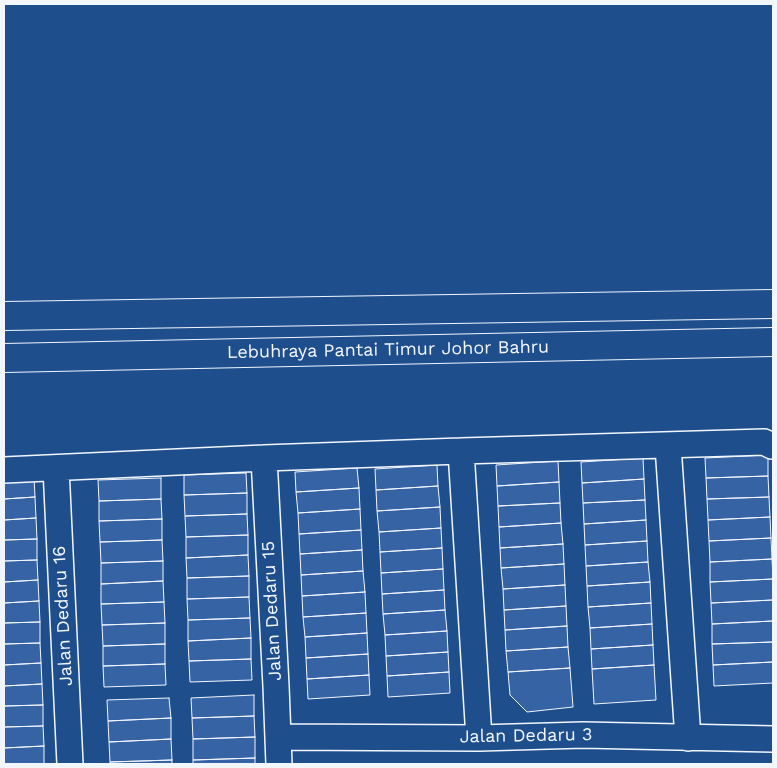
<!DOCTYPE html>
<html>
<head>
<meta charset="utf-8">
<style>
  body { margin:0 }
  #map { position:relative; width:777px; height:768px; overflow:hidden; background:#1f4e8c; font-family:"Work Sans",sans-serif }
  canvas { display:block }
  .frame { position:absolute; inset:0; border:5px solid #f2f6ff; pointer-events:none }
</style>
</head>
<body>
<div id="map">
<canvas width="777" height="768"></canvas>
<div class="frame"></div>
</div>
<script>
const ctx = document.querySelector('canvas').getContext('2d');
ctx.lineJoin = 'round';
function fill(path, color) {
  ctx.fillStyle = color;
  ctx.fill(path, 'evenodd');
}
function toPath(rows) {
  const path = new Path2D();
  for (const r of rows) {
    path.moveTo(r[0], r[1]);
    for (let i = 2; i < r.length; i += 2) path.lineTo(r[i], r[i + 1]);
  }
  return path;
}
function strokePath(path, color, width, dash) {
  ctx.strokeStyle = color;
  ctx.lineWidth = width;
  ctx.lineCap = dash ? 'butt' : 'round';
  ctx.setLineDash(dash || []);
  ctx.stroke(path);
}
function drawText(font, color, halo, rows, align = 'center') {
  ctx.font = font + ' "Work Sans",sans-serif';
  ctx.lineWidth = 4;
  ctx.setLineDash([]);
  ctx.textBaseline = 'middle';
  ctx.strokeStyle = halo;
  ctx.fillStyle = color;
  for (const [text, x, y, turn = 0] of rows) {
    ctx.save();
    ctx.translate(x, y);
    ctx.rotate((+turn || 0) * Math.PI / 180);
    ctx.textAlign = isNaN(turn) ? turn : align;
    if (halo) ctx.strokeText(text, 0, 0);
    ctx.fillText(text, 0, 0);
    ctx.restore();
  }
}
const building = toPath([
  [768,455,768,476,706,478,705,458,768,455],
  [643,458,644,479,582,483,581,462,643,458],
  [558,461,559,482,497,486,496,465,558,461],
  [437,465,438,486,376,490,375,469,437,465],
  [357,468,359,488,296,492,295,472,357,468],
  [246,473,247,493,184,495,184,475,246,473],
  [768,476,769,497,707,499,706,478,768,476],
  [34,477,35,497,4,499,4,478,34,477],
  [161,478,161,499,99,501,98,480,161,478],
  [644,479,645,500,583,503,582,483,644,479],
  [559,482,560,503,498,506,497,486,559,482],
  [438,486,440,507,377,511,376,490,438,486],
  [359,488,360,509,298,513,296,492,359,488],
  [247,493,247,514,185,516,184,495,247,493],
  [35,497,36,518,4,520,4,499,35,497],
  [769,497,770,517,708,520,707,499,769,497],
  [161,499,162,519,99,521,99,501,161,499],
  [645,500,646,520,584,524,583,503,645,500],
  [560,503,561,523,499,527,498,506,560,503],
  [440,507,441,528,379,532,377,511,440,507],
  [360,509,361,530,299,534,298,513,360,509],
  [247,514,248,535,186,537,185,516,247,514],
  [770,517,771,538,709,541,708,520,770,517],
  [36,518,37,539,4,540,4,520,36,518],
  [162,519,162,540,100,542,99,521,162,519],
  [646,520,647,541,585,545,584,524,646,520],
  [561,523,563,544,500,548,499,527,561,523],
  [441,528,442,548,380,552,379,532,441,528],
  [361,530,362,550,300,554,299,534,361,530],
  [248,535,248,555,186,558,186,537,248,535],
  [771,538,772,559,710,562,709,541,771,538],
  [37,539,37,560,4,561,4,540,37,539],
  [162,540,163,561,101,563,100,542,162,540],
  [647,541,648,562,586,566,585,545,647,541],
  [563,544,564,564,501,568,500,548,563,544],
  [442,548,443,569,381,573,380,552,442,548],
  [362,550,363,571,301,575,300,554,362,550],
  [248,555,249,576,187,578,186,558,248,555],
  [772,559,773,579,710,582,710,562,772,559],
  [37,560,38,580,4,582,4,561,37,560],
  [163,561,163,581,101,584,101,563,163,561],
  [648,562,650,582,587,586,586,566,648,562],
  [564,564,565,585,503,589,501,568,564,564],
  [443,569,444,590,382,594,381,573,443,569],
  [363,571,365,592,302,596,301,575,363,571],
  [249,576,249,597,187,599,187,578,249,576],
  [773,579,773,600,711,603,710,582,773,579],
  [38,580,39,601,4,603,4,582,38,580],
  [163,581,164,602,101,604,101,584,163,581],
  [650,582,651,603,588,607,587,586,650,582],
  [565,585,566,606,504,610,503,589,565,585],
  [444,590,445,610,383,614,382,594,444,590],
  [365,592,366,613,303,617,302,596,365,592],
  [249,597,250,618,188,620,187,599,249,597],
  [773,600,773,621,712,624,711,603,773,600],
  [39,601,40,622,4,623,4,603,39,601],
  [164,602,165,623,102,625,101,604,164,602],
  [651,603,652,624,590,628,588,607,651,603],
  [566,606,567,626,505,630,504,610,566,606],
  [445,610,447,631,385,635,383,614,445,610],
  [366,613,367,633,305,637,303,617,366,613],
  [250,618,251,638,188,641,188,620,250,618],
  [773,621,773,642,712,644,712,624,773,621],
  [40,622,40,643,4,644,4,623,40,622],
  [165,623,165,644,103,646,102,625,165,623],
  [652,624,653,645,591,649,590,628,652,624],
  [567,626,568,647,506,651,505,630,567,626],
  [447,631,448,652,386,656,385,635,447,631],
  [367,633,368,654,306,658,305,637,367,633],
  [251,638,251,659,189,661,188,641,251,638],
  [773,642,773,662,713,665,712,644,773,642],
  [40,643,41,663,4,665,4,644,40,643],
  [165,644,165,664,103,666,103,646,165,644],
  [653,645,654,665,592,669,591,649,653,645],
  [568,647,570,668,508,672,506,651,568,647],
  [448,652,449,672,387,676,386,656,448,652],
  [368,654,369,675,307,679,306,658,368,654],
  [251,659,252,680,190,682,189,661,251,659],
  [773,662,773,683,714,686,713,665,773,662],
  [41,663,42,684,4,686,4,665,41,663],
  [165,664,166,685,104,687,103,666,165,664],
  [654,665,656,700,594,704,592,669,654,665],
  [570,668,573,707,527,712,510,695,508,672,570,668],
  [449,672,450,693,388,697,387,676,449,672],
  [369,675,370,695,308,699,307,679,369,675],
  [42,684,43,705,4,706,4,686,42,684],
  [254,695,254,716,192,718,191,698,254,695],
  [169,698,171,718,108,721,107,700,169,698],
  [43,705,43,726,4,727,4,706,43,705],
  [254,716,255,737,193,739,192,718,254,716],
  [171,718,171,739,109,742,108,721,171,718],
  [43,726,44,746,4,748,4,727,43,726],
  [255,737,255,758,193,760,193,739,255,737],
  [171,739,172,760,110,762,109,742,171,739],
  [44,746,44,764,4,764,4,748,44,746],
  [255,758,255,764,193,764,193,760,255,758],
  [172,760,172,764,110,764,110,762,172,760]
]);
fill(building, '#3563a3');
strokePath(building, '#f2f6ff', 1);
const minor = toPath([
  [668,446,688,738],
  [461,451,479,738],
  [264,458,276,686,279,764],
  [56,468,70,764],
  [4,470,264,458,461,451,764,442,772,446],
  [278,737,479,738,583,735,773,739]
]);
const highway = toPath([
  [4,316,773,304],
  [4,358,773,342]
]);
strokePath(minor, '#f2f6ff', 28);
strokePath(highway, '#f2f6ff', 30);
strokePath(minor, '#1f4e8c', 25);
strokePath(highway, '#1f4e8c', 28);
drawText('18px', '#f2f6ff', '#1f4e8c', [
  ["Lebuhraya Pantai Timur Johor Bahru",388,350,-1],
  ["Jalan Dedaru 15",272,611,-93],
  ["Jalan Dedaru 16",63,616,-93],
  ["Jalan Dedaru 3",526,736,-1]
]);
</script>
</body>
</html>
